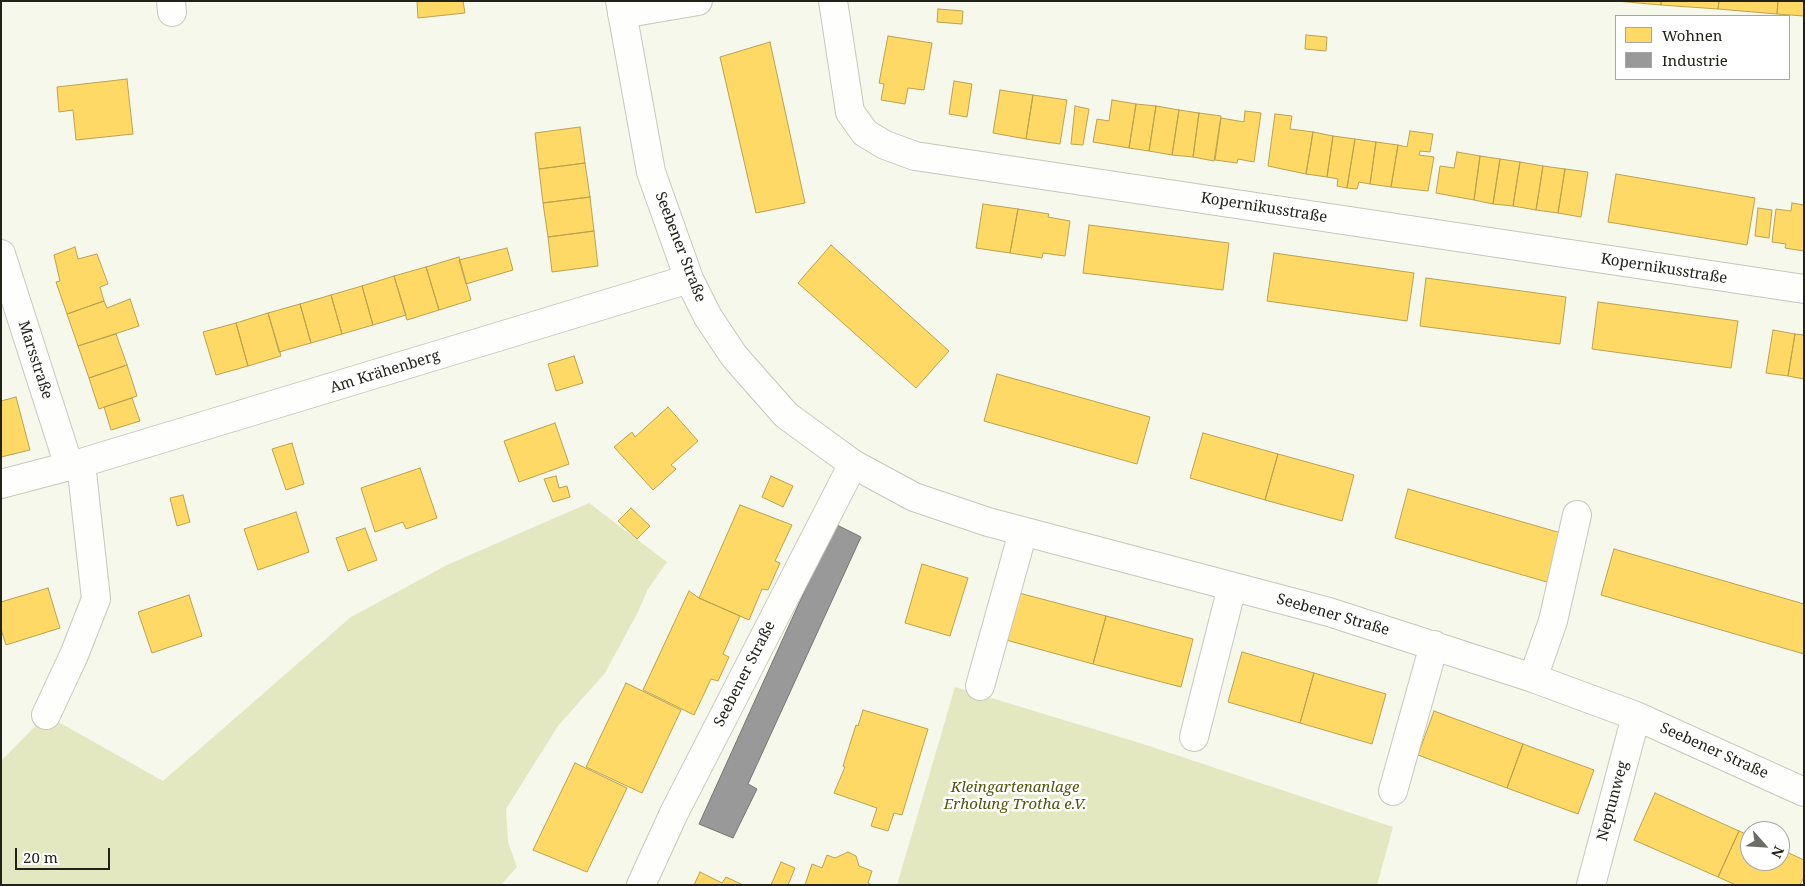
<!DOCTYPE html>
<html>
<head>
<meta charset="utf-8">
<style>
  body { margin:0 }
  #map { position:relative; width:1805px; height:886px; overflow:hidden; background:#f6f8eb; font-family:"Noto Serif",serif }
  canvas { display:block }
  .frame { position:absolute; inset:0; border:2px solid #21231a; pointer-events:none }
  .legend { position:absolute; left:1615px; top:15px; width:175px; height:65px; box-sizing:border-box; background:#fff; border:1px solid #a6a7a3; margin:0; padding:6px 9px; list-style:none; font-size:15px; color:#21231a }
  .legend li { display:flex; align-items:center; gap:10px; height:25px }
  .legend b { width:25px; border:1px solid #a6a7a3 }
  .north { position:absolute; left:1740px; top:821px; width:50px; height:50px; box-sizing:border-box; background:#fff; border:1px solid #a6a7a3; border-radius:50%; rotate:116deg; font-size:14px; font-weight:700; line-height:20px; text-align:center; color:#21231a }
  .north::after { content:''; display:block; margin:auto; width:18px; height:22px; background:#6c6e63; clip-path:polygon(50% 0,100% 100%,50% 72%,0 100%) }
  .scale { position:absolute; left:15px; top:848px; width:95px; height:22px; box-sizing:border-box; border:2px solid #21231a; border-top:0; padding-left:6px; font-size:15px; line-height:18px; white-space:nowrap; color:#21231a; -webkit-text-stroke:4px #fff; paint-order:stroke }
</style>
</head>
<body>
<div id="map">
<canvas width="1805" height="886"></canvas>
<div class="frame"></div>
<ul class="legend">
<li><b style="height:14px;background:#ffd966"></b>Wohnen</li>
<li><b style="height:14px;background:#999"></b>Industrie</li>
</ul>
<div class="north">N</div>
<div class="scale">20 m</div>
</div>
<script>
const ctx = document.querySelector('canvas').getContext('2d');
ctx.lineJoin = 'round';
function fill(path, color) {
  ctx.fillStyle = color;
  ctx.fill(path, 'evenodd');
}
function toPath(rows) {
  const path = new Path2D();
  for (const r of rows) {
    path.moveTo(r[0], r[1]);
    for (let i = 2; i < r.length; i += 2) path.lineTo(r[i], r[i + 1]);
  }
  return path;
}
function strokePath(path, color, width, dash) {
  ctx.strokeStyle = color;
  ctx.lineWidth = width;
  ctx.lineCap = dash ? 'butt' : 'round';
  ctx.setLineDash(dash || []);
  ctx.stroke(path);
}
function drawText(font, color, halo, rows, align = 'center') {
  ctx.font = font + ' "Noto Serif",serif';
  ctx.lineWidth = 5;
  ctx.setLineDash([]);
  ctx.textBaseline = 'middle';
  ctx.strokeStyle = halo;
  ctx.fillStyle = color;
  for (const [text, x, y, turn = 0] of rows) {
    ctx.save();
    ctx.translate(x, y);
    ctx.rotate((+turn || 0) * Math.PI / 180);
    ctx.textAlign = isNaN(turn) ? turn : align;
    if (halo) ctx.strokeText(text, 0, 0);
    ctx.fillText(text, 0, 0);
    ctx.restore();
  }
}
fill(toPath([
  [589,503,667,562,648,589,638,612,605,673,558,726,506,809,508,842,517,867,501,885,1,885,1,761,46,715,163,781,351,617,447,565],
  [955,687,1143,744,1393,827,1377,885,897,885]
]), '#e3e8c1');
const homes = toPath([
  [417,1,463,1,465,13,418,18,417,1],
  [1616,1,1661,1,1661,5,1616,1],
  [1661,1,1719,1,1718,9,1661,5,1661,1],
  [1719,1,1778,1,1777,14,1718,9,1719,1],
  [1778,1,1804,1,1804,16,1777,14,1778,1],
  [938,9,963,11,962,24,937,22,938,9],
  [1306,35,1327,37,1326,51,1305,49,1306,35],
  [888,36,932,43,924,90,908,88,905,104,881,100,884,84,879,83,888,36],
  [770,42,805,203,756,213,720,57,770,42],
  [127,79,133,134,76,140,73,110,59,112,57,87,127,79],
  [954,81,972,84,967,117,949,114,954,81],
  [1000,90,1033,95,1026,139,993,133,1000,90],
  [1033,95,1067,100,1060,144,1026,139,1033,95],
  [1112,100,1136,104,1129,148,1093,142,1097,119,1109,121,1112,100],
  [1136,104,1156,106,1149,151,1129,148,1136,104],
  [1075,106,1089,109,1083,145,1071,144,1075,106],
  [1156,106,1179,110,1172,155,1149,151,1156,106],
  [1179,110,1199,113,1193,157,1172,155,1179,110],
  [1245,111,1261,113,1254,162,1238,159,1237,163,1215,160,1221,118,1244,122,1245,111],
  [1199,113,1221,116,1214,161,1193,157,1199,113],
  [1275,114,1292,116,1290,129,1313,132,1306,174,1268,166,1275,114],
  [580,127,585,163,539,169,535,133,580,127],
  [1410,131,1433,134,1430,152,1420,151,1419,155,1434,157,1428,191,1391,187,1398,145,1407,147,1410,131],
  [1313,132,1333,136,1327,177,1306,174,1313,132],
  [1333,136,1355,139,1347,188,1337,186,1338,179,1327,177,1333,136],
  [1355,139,1376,142,1370,184,1359,182,1357,189,1347,188,1355,139],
  [1376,142,1398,145,1391,187,1370,184,1376,142],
  [1457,152,1480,156,1474,200,1436,193,1440,166,1454,168,1457,152],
  [1480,156,1500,159,1493,204,1474,200,1480,156],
  [1500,159,1520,162,1513,206,1493,204,1500,159],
  [1520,162,1543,166,1536,210,1513,206,1520,162],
  [585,163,590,197,543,203,539,169,585,163],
  [1543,166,1565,169,1558,213,1536,210,1543,166],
  [1565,169,1588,172,1581,217,1558,213,1565,169],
  [1616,174,1755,198,1747,245,1608,222,1616,174],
  [590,197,594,231,548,237,543,203,590,197],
  [1792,203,1804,205,1804,251,1785,248,1786,244,1772,242,1776,209,1791,211,1792,203],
  [983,204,1018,209,1010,253,976,248,983,204],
  [1758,208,1772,210,1769,238,1755,236,1758,208],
  [1018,209,1049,214,1048,217,1070,221,1065,256,1043,253,1042,258,1010,253,1018,209],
  [1089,225,1229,243,1223,290,1083,273,1089,225],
  [594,231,598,266,552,272,548,237,594,231],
  [831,245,949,351,916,388,798,283,831,245],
  [75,247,78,259,97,254,108,284,100,287,104,301,67,314,56,282,60,281,54,255,75,247],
  [507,248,513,270,466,284,459,260,507,248],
  [1274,253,1414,273,1407,321,1267,301,1274,253],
  [459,257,471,300,439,310,426,267,459,257],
  [426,267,439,310,407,320,394,276,426,267],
  [394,276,406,315,373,325,362,286,394,276],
  [1426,278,1566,297,1560,344,1420,326,1426,278],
  [362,286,373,325,342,334,331,295,362,286],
  [331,295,342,334,311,343,300,304,331,295],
  [130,299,139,326,78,346,67,314,104,301,107,308,130,299],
  [1598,302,1738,321,1731,368,1592,349,1598,302],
  [300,304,311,343,279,352,268,313,300,304],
  [268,313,281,356,248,366,236,323,268,313],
  [236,323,248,366,216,375,203,332,236,323],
  [1773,330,1795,334,1788,376,1766,373,1773,330],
  [116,334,127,365,89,378,78,346,116,334],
  [1795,334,1804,335,1804,379,1788,376,1795,334],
  [574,356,583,383,556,391,548,364,574,356],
  [127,365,137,396,99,409,89,378,127,365],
  [997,374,1150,417,1137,464,984,421,997,374],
  [16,397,30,450,1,457,1,401,16,397],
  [132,398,140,421,111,430,104,407,132,398],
  [668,407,698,441,671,465,676,469,653,490,614,447,632,432,635,437,668,407],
  [555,423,569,464,519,482,504,441,555,423],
  [1203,433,1278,454,1265,500,1190,478,1203,433],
  [292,443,304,484,286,490,272,449,292,443],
  [1278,454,1354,475,1342,521,1265,500,1278,454],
  [420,468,437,518,406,529,403,522,375,532,361,488,420,468],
  [556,476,559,488,567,486,570,497,553,502,544,479,556,476],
  [771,476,793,486,783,507,762,497,771,476],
  [1408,489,1561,533,1547,582,1395,538,1408,489],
  [183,495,190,522,177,526,170,498,183,495],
  [740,505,792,525,775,561,780,563,768,590,762,589,749,620,699,598,740,505],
  [631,508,650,526,637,539,618,521,631,508],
  [296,512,309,552,258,570,244,529,296,512],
  [365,528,377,560,348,571,336,538,365,528],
  [1614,549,1804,604,1804,654,1601,595,1614,549],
  [922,564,968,578,950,636,905,623,922,564],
  [48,588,60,628,6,645,1,629,1,602,48,588],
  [689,591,699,598,740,616,723,654,729,657,718,681,711,679,694,715,643,690,689,591],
  [1019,593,1106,616,1093,664,1006,640,1019,593],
  [189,595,202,636,152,653,138,612,189,595],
  [1106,616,1193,639,1181,687,1093,664,1106,616],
  [1242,652,1314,673,1300,723,1228,702,1242,652],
  [1314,673,1386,694,1372,744,1300,723,1314,673],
  [626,683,681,710,642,793,586,767,626,683],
  [863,710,928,729,902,815,894,813,888,831,871,826,877,808,834,793,845,767,843,766,856,725,858,726,863,710],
  [1434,711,1523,744,1507,788,1418,755,1434,711],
  [1523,744,1594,770,1578,814,1507,788,1523,744],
  [575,763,627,788,587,872,533,850,575,763],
  [1655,793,1739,831,1718,877,1634,840,1655,793],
  [1739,831,1750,836,1750,861,1780,861,1780,849,1804,860,1804,877,1800,885,1736,885,1718,877,1739,831],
  [848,852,856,856,859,866,872,871,868,883,872,885,805,885,812,864,822,868,827,855,835,858,848,852],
  [781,862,795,868,788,885,771,885,781,862],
  [700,872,722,883,726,877,743,885,694,885,700,872]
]);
fill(homes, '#ffd966');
strokePath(homes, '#bca24f', 1);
const industry = toPath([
  [835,524,861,537,748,784,757,789,733,838,699,824,835,524]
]);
fill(industry, '#999');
strokePath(industry, '#757673', 1);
const minor = toPath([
  [171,1,172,12],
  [620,1,651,172,689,279,708,317,734,356,786,415,853,464,914,497,988,522,1329,612,1533,678,1636,716,1804,792],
  [833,1,850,112,865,133,885,145,915,156,1804,289],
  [622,14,698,1],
  [1,254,69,466],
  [1,484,81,463,689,279],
  [1533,678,1553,621,1577,515],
  [980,686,1023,532],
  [46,715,74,655,96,599,81,463],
  [1194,737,1232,587],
  [1393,791,1434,645],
  [641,885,674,813,853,464],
  [1591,885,1636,716]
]);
strokePath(minor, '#c6c8bd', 30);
strokePath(minor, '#fefefc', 28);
drawText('15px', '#21231a', '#fff', [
  ["Kopernikusstraße",1264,208,9],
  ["Seebener Straße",680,247,69],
  ["Kopernikusstraße",1664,269,9],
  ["Marsstraße",35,360,72],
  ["Am Krähenberg",385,372,-17],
  ["Seebener Straße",1333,615,16],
  ["Seebener Straße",745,674,-63],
  ["Seebener Straße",1714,751,24],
  ["Neptunweg",1613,801,-75]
]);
drawText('italic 15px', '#4f5406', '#fff', [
  ["Kleingartenanlage",1015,788],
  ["Erholung Trotha e.V.",1015,805]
]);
</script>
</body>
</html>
